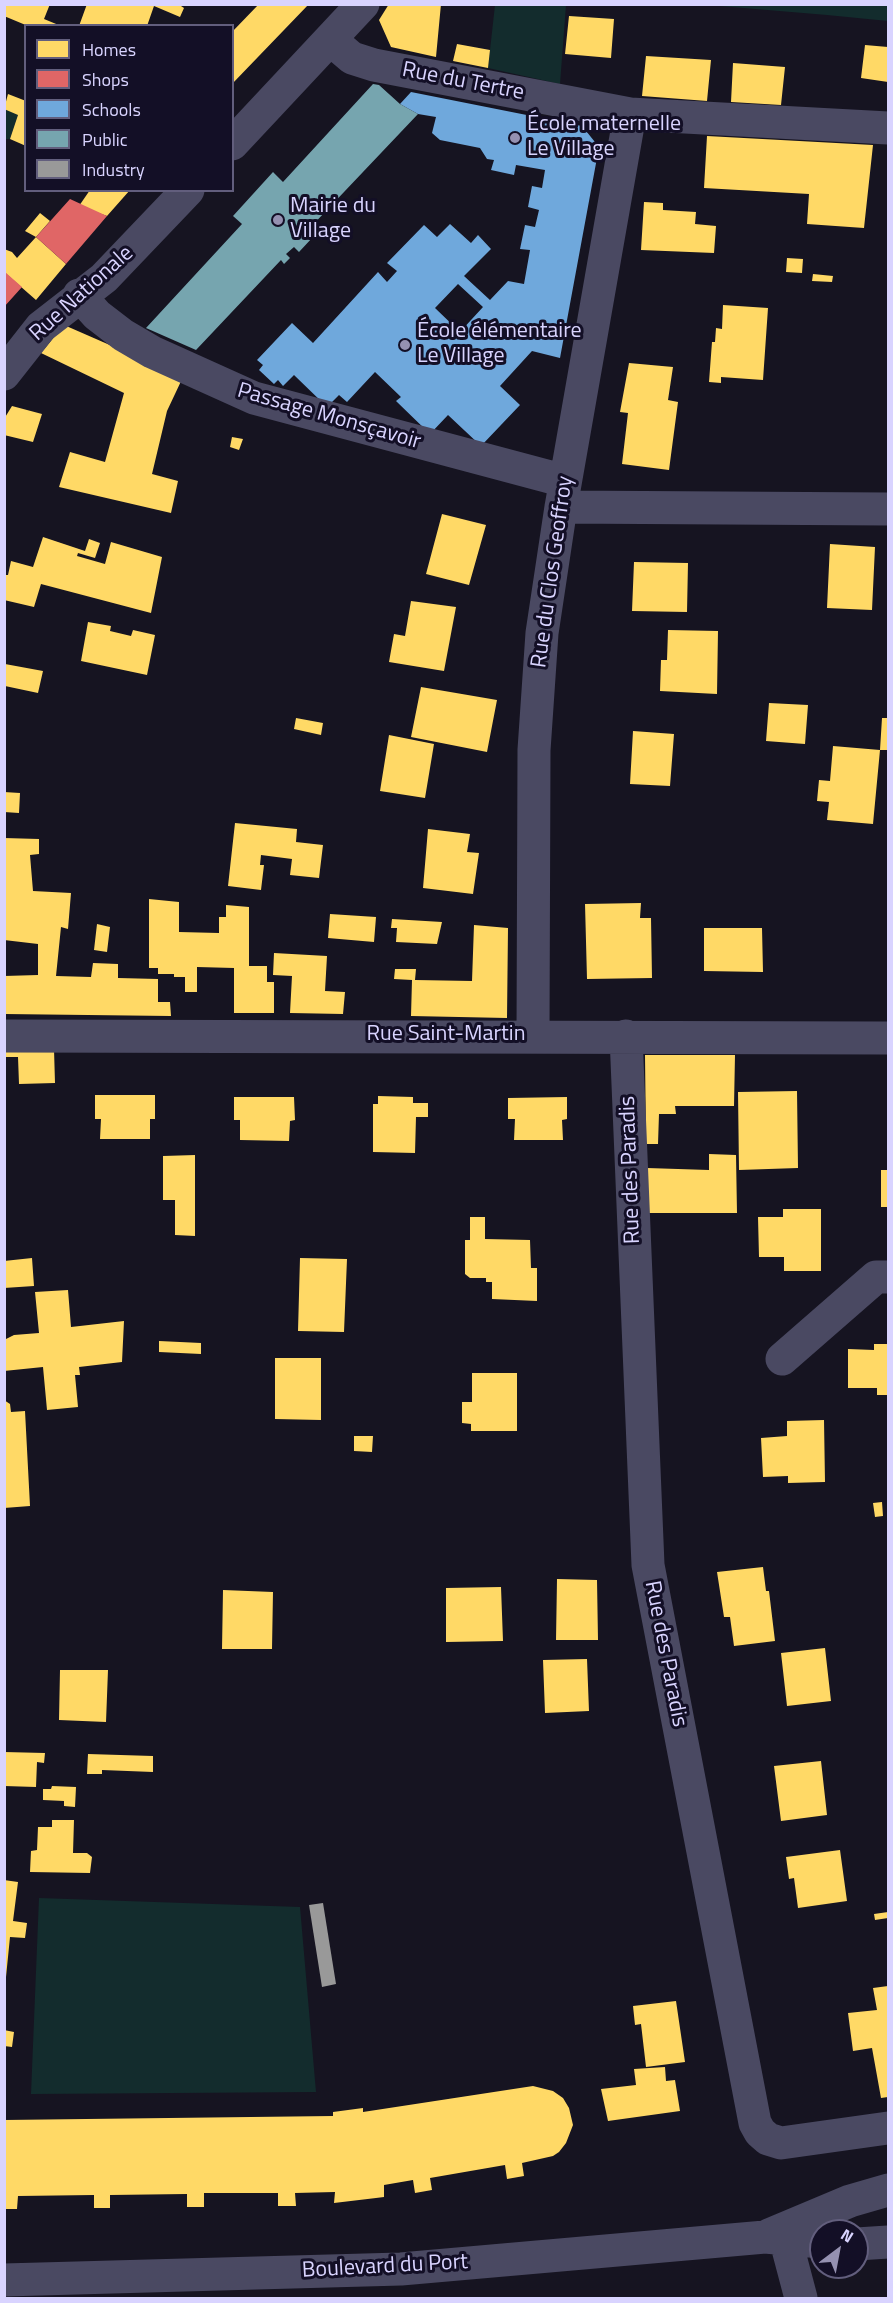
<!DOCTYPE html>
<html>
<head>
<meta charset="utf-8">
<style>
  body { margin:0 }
  #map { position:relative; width:893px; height:2303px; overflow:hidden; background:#161421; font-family:"Titillium Web",sans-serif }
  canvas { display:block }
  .frame { position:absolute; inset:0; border:6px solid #d9d4ff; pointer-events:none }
  .legend { position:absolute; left:24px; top:24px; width:210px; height:168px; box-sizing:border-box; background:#130f26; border:2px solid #625e7d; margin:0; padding:8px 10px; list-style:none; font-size:18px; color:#d9d4ff }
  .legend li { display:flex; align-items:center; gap:12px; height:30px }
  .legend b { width:30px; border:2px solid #625e7d }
  .north { position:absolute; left:809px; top:2219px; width:60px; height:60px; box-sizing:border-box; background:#130f26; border:2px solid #625e7d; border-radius:50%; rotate:32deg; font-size:16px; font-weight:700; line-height:24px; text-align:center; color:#d9d4ff }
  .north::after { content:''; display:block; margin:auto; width:21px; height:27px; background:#9591b1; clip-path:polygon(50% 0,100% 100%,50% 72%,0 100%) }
</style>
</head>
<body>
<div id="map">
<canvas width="893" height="2303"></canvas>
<div class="frame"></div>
<ul class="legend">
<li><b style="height:16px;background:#ffd966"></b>Homes</li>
<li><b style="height:16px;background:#e06666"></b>Shops</li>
<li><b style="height:16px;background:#6fa8dc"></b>Schools</li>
<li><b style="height:16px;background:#76a5af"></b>Public</li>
<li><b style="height:16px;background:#999"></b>Industry</li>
</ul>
<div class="north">N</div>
</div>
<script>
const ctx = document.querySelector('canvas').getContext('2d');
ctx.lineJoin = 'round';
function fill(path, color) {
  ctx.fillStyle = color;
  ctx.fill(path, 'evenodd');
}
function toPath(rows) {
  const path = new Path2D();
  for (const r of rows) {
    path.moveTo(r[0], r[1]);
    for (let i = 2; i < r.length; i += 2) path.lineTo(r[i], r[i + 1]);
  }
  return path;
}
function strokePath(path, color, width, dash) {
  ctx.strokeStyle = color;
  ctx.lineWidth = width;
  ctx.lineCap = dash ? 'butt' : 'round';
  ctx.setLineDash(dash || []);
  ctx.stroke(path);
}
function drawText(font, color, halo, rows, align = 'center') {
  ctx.font = font + ' "Titillium Web",sans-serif';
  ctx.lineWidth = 6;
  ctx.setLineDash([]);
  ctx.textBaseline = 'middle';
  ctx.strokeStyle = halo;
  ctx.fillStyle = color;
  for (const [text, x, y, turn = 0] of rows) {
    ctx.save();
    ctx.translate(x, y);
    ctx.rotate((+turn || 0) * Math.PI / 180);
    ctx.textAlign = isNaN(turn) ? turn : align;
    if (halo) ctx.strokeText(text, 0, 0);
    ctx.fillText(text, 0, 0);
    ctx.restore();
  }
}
fill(toPath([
  [495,5,566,5,560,84,488,68],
  [708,5,888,5,888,21,827,15],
  [5,109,18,115,10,139,5,139],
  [39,1898,300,1907,316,2092,31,2094]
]), '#132c2d');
fill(toPath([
  [4,4,50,4,44,19,61,26,28,26,4,16],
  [87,4,178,4,184,8,180,17,154,6,147,26,79,26],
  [259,4,309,4,232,84,232,32],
  [389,4,441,4,436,57,391,47,379,20],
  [569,16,614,19,611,58,565,54],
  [457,44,490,50,488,68,453,61],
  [865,45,888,47,888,82,861,78],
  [646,56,711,60,707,101,642,96],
  [733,63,785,67,781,105,731,102],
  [8,94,26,101,26,146,10,139,18,115,4,109],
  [707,136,873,145,864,228,807,224,809,194,704,188],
  [90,190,130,190,107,216,79,206],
  [644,202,663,203,663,210,696,212,695,224,716,226,714,253,641,250],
  [40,213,50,221,36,237,66,264,36,300,4,272,4,249,12,252,17,258,36,237,25,231],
  [787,258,803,259,802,273,786,272],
  [813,274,833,276,832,282,812,281],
  [723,305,768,308,763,380,721,377,721,383,709,382,712,342,715,342,716,328,722,329],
  [64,325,183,377,167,411,152,474,178,481,171,513,59,487,70,452,105,462,124,393,41,353],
  [629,363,673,367,668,400,678,402,669,470,622,464,628,413,620,412],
  [12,406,42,414,33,442,4,435,4,419],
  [232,437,243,439,239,450,230,447],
  [442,514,486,525,469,585,426,574],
  [43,537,85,551,89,539,100,543,95,558,78,553,77,556,105,564,111,542,162,557,151,613,41,584,34,607,4,600,4,575,8,575,11,561,33,567],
  [830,544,875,547,872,610,827,608],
  [634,562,688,563,687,612,632,611],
  [411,601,456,607,444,671,389,662,394,634,405,636],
  [88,622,111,626,110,631,131,636,133,630,155,635,147,675,81,661],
  [668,630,718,631,717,694,660,691,661,660,667,660],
  [5,664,43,671,38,693,5,686],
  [421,687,497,700,487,752,411,737],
  [769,703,808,705,805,744,766,741],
  [296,718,323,723,321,735,294,729],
  [882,718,888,718,888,750,880,750],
  [633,731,674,734,670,786,630,784],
  [389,735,434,744,425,798,380,791],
  [833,746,880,750,873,824,827,820,829,802,817,801,819,780,830,781],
  [4,792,20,793,19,813,4,812],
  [235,823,297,829,296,842,323,845,319,878,290,875,292,859,261,855,260,865,264,865,261,890,228,886],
  [428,829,470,834,467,852,479,853,473,894,423,888],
  [4,838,39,839,39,854,30,855,33,891,71,893,68,929,61,927,56,976,91,977,93,963,118,964,118,978,158,979,158,1002,170,1002,171,1016,4,1014,4,976,38,975,38,944,4,940],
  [149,899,179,902,179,932,219,933,219,917,226,917,226,905,249,907,249,966,267,966,267,982,274,982,274,1013,234,1013,234,968,197,967,197,992,185,992,185,977,174,977,174,974,158,974,158,968,149,968],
  [641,903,640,918,651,918,652,978,587,979,585,904],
  [330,914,376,917,374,942,328,938],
  [392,919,442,922,437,944,396,942,397,928,391,928],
  [97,924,110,927,107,952,94,950],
  [474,925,508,928,507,1018,411,1016,412,980,394,979,395,969,416,969,415,980,472,981],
  [704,928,762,928,763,972,704,971],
  [274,953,327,956,325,991,345,992,343,1014,290,1013,292,976,273,975],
  [4,1049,54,1049,55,1083,19,1084,18,1057,4,1057],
  [645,1055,735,1055,734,1106,675,1106,676,1114,659,1114,658,1144,646,1144],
  [797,1091,798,1168,739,1170,738,1092],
  [95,1095,155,1095,155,1119,150,1119,150,1139,100,1139,101,1119,95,1119],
  [378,1096,413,1097,413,1103,428,1103,428,1117,416,1117,415,1153,373,1152,373,1104,378,1104],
  [234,1097,294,1097,295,1120,290,1121,289,1141,240,1140,240,1120,234,1120],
  [567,1097,567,1119,562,1120,563,1140,514,1140,515,1119,508,1119,508,1098],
  [709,1154,736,1155,737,1213,647,1213,647,1168,709,1170],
  [195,1155,195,1236,175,1235,175,1200,163,1200,163,1156],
  [881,1170,888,1170,888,1207,881,1207],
  [783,1209,821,1209,821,1271,784,1271,784,1257,759,1257,758,1217,783,1217],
  [470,1217,485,1217,485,1239,530,1240,531,1268,537,1268,537,1301,492,1299,492,1282,486,1282,486,1278,470,1278,465,1274,465,1240,470,1240],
  [32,1258,34,1286,4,1288,4,1261],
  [300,1258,347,1259,344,1332,298,1331],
  [68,1290,71,1327,124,1321,122,1362,79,1367,80,1375,75,1375,78,1407,47,1410,43,1367,4,1371,4,1340,14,1335,39,1333,35,1292],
  [159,1341,201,1343,201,1354,159,1352],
  [874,1344,888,1344,888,1395,877,1395,877,1388,848,1388,848,1349,874,1350],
  [275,1358,321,1358,321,1420,275,1419],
  [472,1373,517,1373,517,1431,471,1431,471,1424,462,1423,462,1402,472,1402],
  [4,1400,10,1404,11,1412,25,1411,30,1506,4,1508],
  [824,1420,825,1482,788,1483,788,1476,763,1477,761,1438,787,1436,787,1421],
  [354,1436,373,1436,372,1452,354,1451],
  [882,1502,883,1516,875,1517,873,1503],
  [763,1567,766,1591,769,1591,775,1641,734,1646,730,1617,724,1617,717,1572],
  [557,1579,597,1580,598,1640,556,1640],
  [501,1587,503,1641,446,1642,446,1588],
  [223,1590,273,1592,272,1649,222,1649],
  [825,1648,831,1701,787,1706,781,1653],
  [587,1659,589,1711,545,1713,543,1660],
  [60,1670,108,1670,106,1722,59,1720],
  [4,1752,45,1753,44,1763,37,1762,36,1787,4,1786],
  [88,1754,153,1756,153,1772,102,1770,102,1774,87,1774],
  [821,1761,827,1815,781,1821,774,1766],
  [52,1786,76,1787,75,1807,64,1806,64,1801,43,1800,43,1789,51,1789],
  [52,1820,74,1820,73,1853,87,1853,92,1857,90,1873,30,1872,31,1851,37,1850,38,1827,52,1827],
  [840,1850,847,1901,798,1908,794,1878,789,1879,786,1857],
  [4,1880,18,1882,13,1921,27,1923,25,1938,10,1937,6,1977],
  [888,1912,888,1918,875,1920,874,1914],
  [888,1986,888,2097,881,2098,872,2048,853,2051,848,2013,877,2010,873,1988],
  [676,2001,685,2062,646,2067,641,2024,635,2025,633,2006],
  [4,2030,14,2032,12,2047,4,2046],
  [665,2067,666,2081,675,2080,680,2111,608,2121,601,2089,636,2085,634,2069],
  [533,2086,553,2091,563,2098,569,2108,573,2125,566,2143,559,2152,553,2156,522,2163,524,2176,507,2179,505,2165,430,2178,432,2190,415,2193,413,2180,384,2185,384,2197,376,2198,334,2203,335,2192,295,2193,296,2206,278,2206,278,2193,204,2193,204,2207,187,2207,187,2194,110,2195,110,2208,94,2208,94,2195,18,2196,17,2209,4,2209,4,2120,333,2116,333,2112,363,2108,363,2112]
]), '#ffd966');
fill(toPath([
  [70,199,107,216,66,264,36,237],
  [5,272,22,287,4,307,4,274]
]), '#e06666');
fill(toPath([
  [411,92,582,126,599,147,560,358,532,351,500,386,520,405,481,446,448,415,430,434,396,401,401,397,375,372,347,402,339,395,327,407,294,375,283,386,278,380,274,384,259,370,263,365,257,360,292,323,313,343,378,272,387,282,397,271,387,263,424,225,437,237,450,224,471,243,478,235,491,249,464,276,490,300,508,281,524,284,530,250,520,249,525,225,535,227,539,210,528,207,532,186,542,188,545,170,516,165,514,175,491,170,494,160,487,159,480,148,440,140,432,133,436,117,418,114,400,104],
  [458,284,483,307,460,332,435,308]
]), '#6fa8dc');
fill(toPath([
  [373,84,379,85,400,104,418,114,307,231,313,237,299,252,294,247,286,254,290,258,284,264,281,260,196,350,146,328,242,224,233,216,273,172,283,182]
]), '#76a5af');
fill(toPath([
  [323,1903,336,1984,322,1987,309,1905]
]), '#999');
strokePath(toPath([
  [332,41,352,58,374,65,630,114,888,128],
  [232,144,363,4],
  [79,295,97,315,123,335,152,352,254,398,565,481],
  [4,374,41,327,104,278,188,190],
  [561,507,888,509],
  [4,1036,888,1038],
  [533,1036,534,750,542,633,561,507,630,114],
  [626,1036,648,1565,755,2123,760,2132,768,2139,781,2143,888,2128],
  [782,1359,876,1277,888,1277],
  [783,2230,801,2298],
  [769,2235,850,2201,888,2190],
  [857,2244,888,2242],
  [4,2280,401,2269,765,2237,821,2242]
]), '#4a4962', 33);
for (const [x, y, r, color] of [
  [515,138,6,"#9591b1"],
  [278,220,6,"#9591b1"],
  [405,345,6,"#9591b1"]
]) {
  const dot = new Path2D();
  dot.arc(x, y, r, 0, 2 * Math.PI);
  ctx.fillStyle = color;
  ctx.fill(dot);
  strokePath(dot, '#130f26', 2);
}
drawText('22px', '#d9d4ff', '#130f26', [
  ["Rue du Tertre",463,82,11],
  ["Rue Nationale",82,294,-42],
  ["Passage Monsçavoir",329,417,16],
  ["Rue du Clos Geoffroy",553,572,-82],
  ["Rue Saint-Martin",446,1035],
  ["Rue des Paradis",631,1170,-92],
  ["Rue des Paradis",665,1654,79],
  ["Boulevard du Port",385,2267,-3]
]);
drawText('22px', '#d9d4ff', '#130f26', [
  ["École maternelle",527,125],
  ["Le Village",527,150],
  ["Mairie du",290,207],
  ["Village",290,232],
  ["École élémentaire",417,332],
  ["Le Village",417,357]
], 'left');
</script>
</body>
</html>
